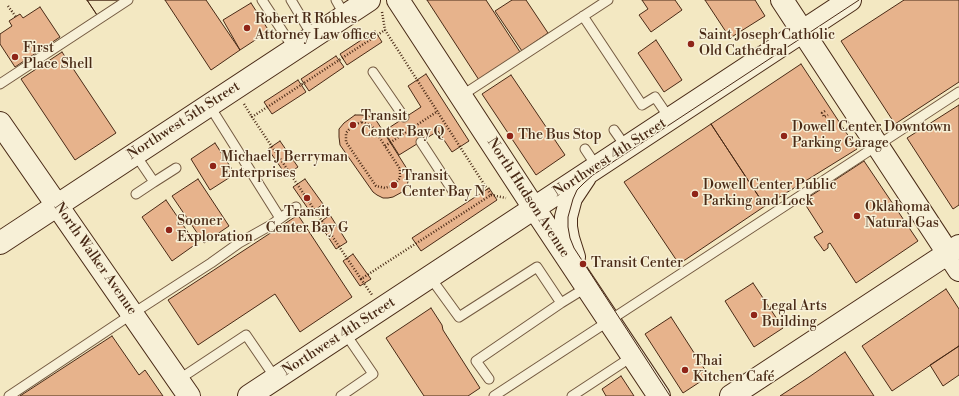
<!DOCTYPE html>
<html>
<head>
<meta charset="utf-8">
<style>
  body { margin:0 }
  canvas { display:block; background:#f3e8c2 }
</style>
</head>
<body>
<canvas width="959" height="396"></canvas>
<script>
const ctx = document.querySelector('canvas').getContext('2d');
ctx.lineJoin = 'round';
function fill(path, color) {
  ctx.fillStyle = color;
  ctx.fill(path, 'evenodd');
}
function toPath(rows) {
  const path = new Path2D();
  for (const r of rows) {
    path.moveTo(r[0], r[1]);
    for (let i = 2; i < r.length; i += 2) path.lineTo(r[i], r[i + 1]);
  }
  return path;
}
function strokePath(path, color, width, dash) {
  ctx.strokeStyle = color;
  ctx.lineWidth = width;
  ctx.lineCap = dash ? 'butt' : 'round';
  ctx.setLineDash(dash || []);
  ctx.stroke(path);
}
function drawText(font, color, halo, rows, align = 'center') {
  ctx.font = font + ' "Libre Bodoni",serif';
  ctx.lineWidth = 3;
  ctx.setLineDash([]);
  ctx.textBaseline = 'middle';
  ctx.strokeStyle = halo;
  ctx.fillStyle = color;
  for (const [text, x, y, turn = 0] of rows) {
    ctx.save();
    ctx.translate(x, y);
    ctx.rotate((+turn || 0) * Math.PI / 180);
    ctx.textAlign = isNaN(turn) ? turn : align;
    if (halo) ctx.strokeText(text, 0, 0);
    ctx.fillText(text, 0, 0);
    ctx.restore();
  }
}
const building = toPath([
  [87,0,120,0,97,15,87,0],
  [87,0,120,0,97,15,87,0],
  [165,0,206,0,240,50,211,70,165,0],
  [427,0,486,0,520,52,479,80,427,0],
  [512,0,526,0,548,33,522,51,495,11,512,0],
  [642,0,675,0,682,10,651,32,639,15,648,9,642,0],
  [705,0,755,0,765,16,730,38,705,0],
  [904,0,959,0,959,82,895,124,841,41,904,0],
  [251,3,269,31,240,50,223,20,251,3],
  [40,7,60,37,15,67,0,44,0,34,12,26,9,21,20,14,23,18,40,7],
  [375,31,382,42,347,65,340,54,375,31],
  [656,40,682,80,664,92,638,53,656,40],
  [62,52,116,133,75,160,21,79,62,52],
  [336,56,344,67,309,91,301,79,336,56],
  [801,64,857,149,765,206,711,124,801,64],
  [426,74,469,141,452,152,438,131,399,155,384,131,421,107,408,86,426,74],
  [511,75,565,155,536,175,482,94,511,75],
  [298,80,306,92,272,114,264,102,298,80],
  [959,105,959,205,953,209,907,138,959,105],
  [355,115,361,115,369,116,376,120,409,172,409,177,407,186,404,191,393,197,388,198,383,198,377,195,373,192,340,145,339,137,339,129,344,123,355,115],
  [711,124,765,206,679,264,624,182,711,124],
  [280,141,298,167,286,175,268,149,280,141],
  [215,143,235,174,210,190,191,159,215,143],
  [864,161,918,241,856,283,830,243,828,244,828,248,824,251,814,237,823,232,803,201,864,161],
  [198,179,229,226,204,243,172,196,198,179],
  [305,179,323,204,311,213,293,187,305,179],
  [489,188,497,200,421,251,412,238,489,188],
  [166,200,196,244,172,261,142,217,166,200],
  [298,215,352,297,300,332,275,294,198,345,168,300,298,215],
  [330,215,347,242,336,249,319,223,330,215],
  [353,254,371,279,360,286,343,261,353,254],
  [753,283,783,328,754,347,725,301,753,283],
  [946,289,959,309,959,346,892,391,862,346,946,289],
  [431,308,442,325,443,330,480,388,468,396,424,396,386,338,431,308],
  [671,317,709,376,683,393,645,334,671,317],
  [112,336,139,375,145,370,163,396,20,396,112,336],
  [959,346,959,375,943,386,930,365,959,346],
  [845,352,874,396,780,396,809,377,845,352],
  [621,376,634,396,606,396,602,389,621,376]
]);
fill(building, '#e7b38c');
strokePath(building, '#492a16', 1);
const lane = toPath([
  [262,0,294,49],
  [291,0,313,37],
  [336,0,345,16],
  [583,16,642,105,655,97,670,119],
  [373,72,404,117],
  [0,84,128,0],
  [461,96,608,0],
  [209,105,280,218],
  [614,130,626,147],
  [421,142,453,191],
  [585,149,597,167],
  [135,154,154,182,136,194],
  [154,182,176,168],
  [430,277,459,317,537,267,561,303,476,361,489,379],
  [561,303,587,287],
  [178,380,246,335,276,379],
  [9,396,132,314,211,263,239,243,271,225,296,207],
  [341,396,373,374,345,333],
  [494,396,959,92],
  [572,396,633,356]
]);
const secondary = toPath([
  [398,0,534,208,659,396],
  [782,0,959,270],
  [0,123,189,396],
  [0,243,76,193,369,0],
  [574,257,568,238,566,227,566,217,571,198,585,177],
  [249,396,850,0],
  [731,396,959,246]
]);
strokePath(lane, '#745a41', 11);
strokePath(secondary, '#492a16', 24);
strokePath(toPath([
  [8,6,16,17],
  [382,12,385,30,491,195,361,279,252,117,385,30],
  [244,104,252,117],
  [825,111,822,113,824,117,828,115],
  [362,122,372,126,400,169,400,178,394,185,385,188,376,186,346,142,346,133,353,125,362,122],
  [385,146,438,111],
  [491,195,506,198],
  [361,279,372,295]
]), '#492a16', 2.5, [1, 2]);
strokePath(lane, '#f7f0d7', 9);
strokePath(secondary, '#f7f0d7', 22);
strokePath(toPath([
  [670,396,574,248,570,238,568,227,568,217,573,199,577,190,584,183,593,175,859,0]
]), '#492a16', 1);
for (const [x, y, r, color] of [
  [247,28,4,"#8f2418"],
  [691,44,4,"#8f2418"],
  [15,57,4,"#8f2418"],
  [353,125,4,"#8f2418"],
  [510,136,4,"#8f2418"],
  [784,136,4,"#8f2418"],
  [213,166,4,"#8f2418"],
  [394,185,4,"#8f2418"],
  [695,194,4,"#8f2418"],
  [307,198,4,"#8f2418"],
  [857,216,4,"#8f2418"],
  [169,230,4,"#8f2418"],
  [583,264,4,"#8f2418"],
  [754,315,4,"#8f2418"],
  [685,370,4,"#8f2418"]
]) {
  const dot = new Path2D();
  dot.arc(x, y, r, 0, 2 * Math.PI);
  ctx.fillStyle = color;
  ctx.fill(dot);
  strokePath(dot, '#f7f0d7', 1.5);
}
drawText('14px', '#492a16', '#f7f0d7', [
  ["Robert R Robles",255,20],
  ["Attorney Law office",255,36],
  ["Saint Joseph Catholic",699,36],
  ["Old Cathedral",699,52],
  ["First",23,49],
  ["Place Shell",23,65],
  ["Transit",361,117],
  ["Center Bay Q",361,133],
  ["Dowell Center Downtown",792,128],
  ["Parking Garage",792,144],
  ["The Bus Stop",518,136],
  ["Michael J Berryman",221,158],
  ["Enterprises",221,174],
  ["Transit",402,177],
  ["Center Bay N",402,193],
  ["Dowell Center Public",703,186],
  ["Parking and Lock",703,202],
  ["Oklahoma",865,208],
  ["Natural Gas",865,224],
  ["Transit",307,213,"center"],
  ["Center Bay G",307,229,"center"],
  ["Sooner",177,222],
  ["Exploration",177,238],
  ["Transit Center",591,264],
  ["Legal Arts",762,307],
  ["Building",762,323],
  ["Thai",693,362],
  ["Kitchen Café",693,378]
], 'left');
drawText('14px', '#492a16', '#f7f0d7', [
  ["Northwest 5th Street",184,121,-33],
  ["Northwest 4th Street",610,158,-33],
  ["North Hudson Avenue",528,198,57],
  ["North Walker Avenue",95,259,55],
  ["Northwest 4th Street",339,337,-33]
]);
</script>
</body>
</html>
